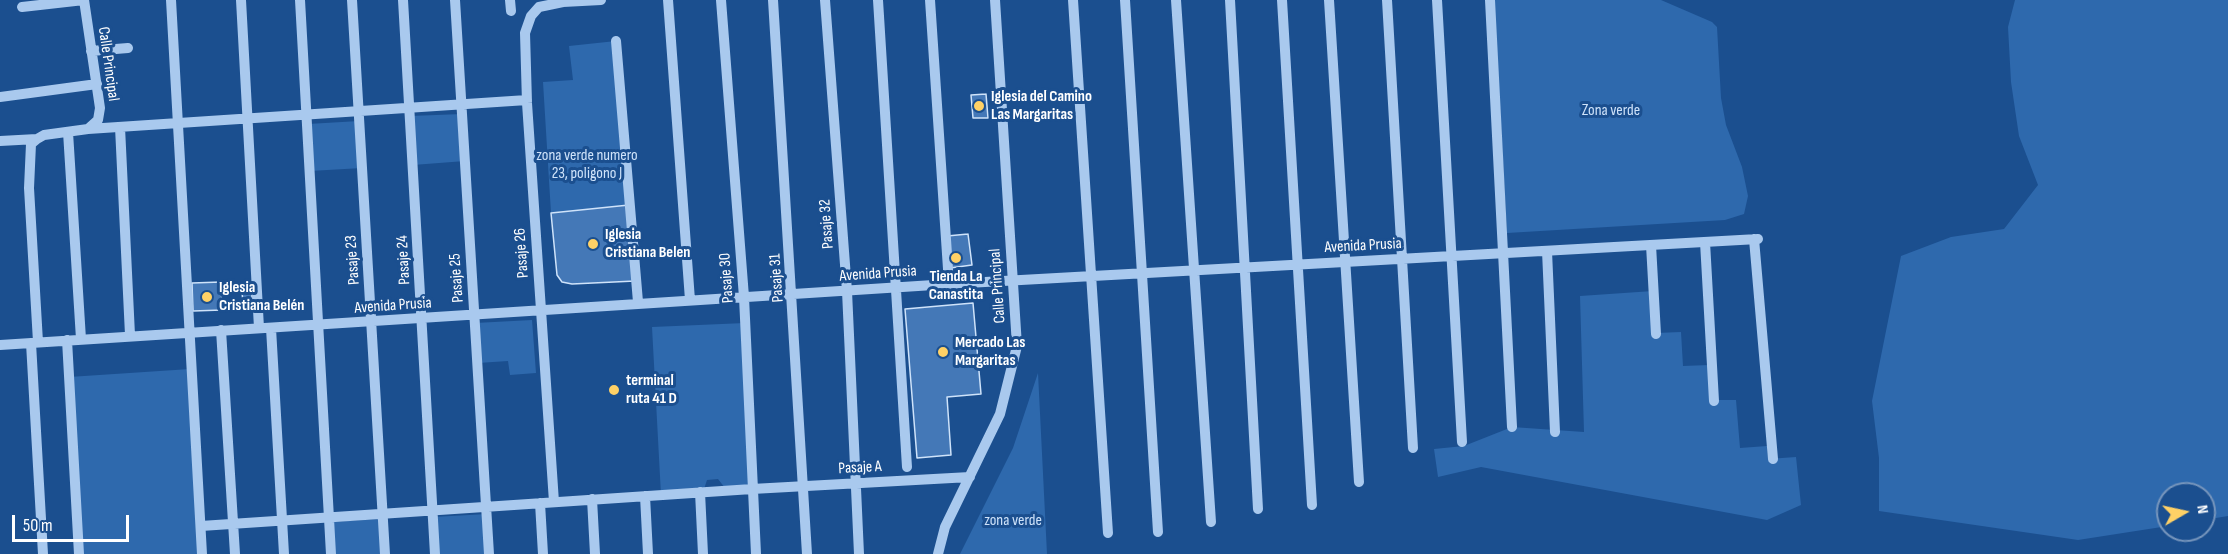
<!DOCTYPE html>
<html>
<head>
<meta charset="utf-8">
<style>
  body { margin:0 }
  #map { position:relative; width:2228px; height:554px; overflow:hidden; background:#1b4f8f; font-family:"Sofia Sans Condensed",sans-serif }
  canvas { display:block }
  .north { position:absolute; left:2156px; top:482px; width:60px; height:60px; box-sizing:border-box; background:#1b4f8f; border:2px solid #7695bc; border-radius:50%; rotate:81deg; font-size:16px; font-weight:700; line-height:24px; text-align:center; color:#fff }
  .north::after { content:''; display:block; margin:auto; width:21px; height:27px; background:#ffd166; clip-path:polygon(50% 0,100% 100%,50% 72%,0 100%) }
  .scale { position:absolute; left:12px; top:515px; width:117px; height:27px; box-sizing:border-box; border:3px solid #fff; border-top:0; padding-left:8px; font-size:18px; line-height:21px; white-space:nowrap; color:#fff; -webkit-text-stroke:4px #1b4f8f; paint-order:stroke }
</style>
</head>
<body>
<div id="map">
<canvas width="2228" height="554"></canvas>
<div class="north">N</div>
<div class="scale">50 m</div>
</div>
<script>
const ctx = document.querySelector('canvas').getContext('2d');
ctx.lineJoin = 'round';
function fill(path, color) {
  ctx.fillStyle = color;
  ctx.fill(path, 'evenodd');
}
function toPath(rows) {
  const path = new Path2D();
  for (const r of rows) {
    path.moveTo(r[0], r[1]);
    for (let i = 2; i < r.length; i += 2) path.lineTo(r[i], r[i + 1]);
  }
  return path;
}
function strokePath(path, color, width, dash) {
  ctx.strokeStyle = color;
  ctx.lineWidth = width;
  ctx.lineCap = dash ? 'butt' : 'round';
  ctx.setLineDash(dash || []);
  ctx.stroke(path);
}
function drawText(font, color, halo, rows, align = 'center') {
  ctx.font = font + ' "Sofia Sans Condensed",sans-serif';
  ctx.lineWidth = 6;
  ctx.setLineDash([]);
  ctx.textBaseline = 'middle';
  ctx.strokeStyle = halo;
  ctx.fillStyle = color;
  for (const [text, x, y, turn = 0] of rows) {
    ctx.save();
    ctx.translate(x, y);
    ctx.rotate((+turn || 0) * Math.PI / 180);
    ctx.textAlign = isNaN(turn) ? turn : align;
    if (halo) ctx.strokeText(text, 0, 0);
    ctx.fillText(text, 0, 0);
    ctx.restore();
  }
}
fill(toPath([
  [1494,0,1661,0,1712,22,1717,27,1721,98,1726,125,1742,167,1748,196,1744,214,1725,220,1507,233],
  [2015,0,2228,0,2228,516,2204,520,2204,494,2168,494,2168,526,2078,540,1879,511,1879,458,1872,401,1901,256,1951,237,2004,229,2038,185,2019,136,2011,82,2008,27],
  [616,41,629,205,551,213,543,82,573,80,569,46],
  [462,114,465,161,413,165,410,116],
  [359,121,362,168,310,171,308,124],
  [1653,291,1656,333,1681,332,1683,366,1709,365,1711,400,1736,400,1740,448,1767,446,1768,459,1796,457,1801,505,1767,520,1481,467,1438,477,1434,449,1464,446,1512,427,1584,432,1580,296],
  [532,320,536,373,510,375,508,361,478,363,475,323],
  [745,323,752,489,725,488,718,479,707,480,704,489,661,495,652,327],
  [190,369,203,554,79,554,69,377],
  [1038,373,1047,554,960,554,1013,448],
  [487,514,489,554,435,554,433,517],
  [383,519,385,554,331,554,330,522]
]), '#2e69ad');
const building = toPath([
  [986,94,988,118,973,118,971,95,986,94],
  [629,205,635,281,572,284,562,282,557,275,551,213,629,205],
  [968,234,972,265,950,268,947,236,968,234],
  [221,282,222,310,193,311,192,283,221,282],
  [242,292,252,292,252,302,243,303,242,292],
  [973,303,981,394,947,397,951,455,917,458,905,309,973,303]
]);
fill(building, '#4478b7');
strokePath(building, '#cfe3fa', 1.5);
strokePath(toPath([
  [84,0,100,108,98,120,88,129],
  [171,0,202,554],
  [241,0,259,328],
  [300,0,331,554],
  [352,0,385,554],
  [403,0,435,554],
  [455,0,489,554],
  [510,0,511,11],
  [668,0,690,300],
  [721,0,744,297,756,554],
  [773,0,807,554],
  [825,0,847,291,859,554],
  [878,0,907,467],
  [930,0,949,284],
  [1073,0,1108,533],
  [1125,0,1158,532],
  [1176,0,1211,522],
  [1230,0,1258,509],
  [1282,0,1312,505],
  [1329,0,1359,482],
  [1387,0,1413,448],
  [1437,0,1462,442],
  [1490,0,1512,427],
  [22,7,84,0],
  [616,41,638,302],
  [91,51,128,48],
  [0,97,97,84],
  [120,127,130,335],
  [68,132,81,339],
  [37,139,31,144,29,188,38,342],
  [0,141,37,139,44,135,88,129,527,100],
  [1754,239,1773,459],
  [1705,242,1714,401],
  [1651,245,1656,334],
  [1547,251,1555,432],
  [271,328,284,554],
  [221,330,235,554],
  [67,340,79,554],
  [31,343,43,554],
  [0,345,949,284,1758,239],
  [700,492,703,554],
  [645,496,648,554],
  [592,499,595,554],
  [554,502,527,103,525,33,531,16,539,7,563,2,601,0],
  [540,503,543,554],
  [201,526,752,489,970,477],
  [938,554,945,527,1000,414,1017,346,995,0]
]), '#a9c9ee', 10);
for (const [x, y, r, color] of [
  [979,106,6,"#ffd166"],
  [593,244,6,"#ffd166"],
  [956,258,6,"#ffd166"],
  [207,297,6,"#ffd166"],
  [943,352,6,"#ffd166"],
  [614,390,6,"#ffd166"]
]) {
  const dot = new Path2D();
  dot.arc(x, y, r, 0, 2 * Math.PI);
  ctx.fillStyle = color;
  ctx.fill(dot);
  strokePath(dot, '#1b4f8f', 2);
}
drawText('16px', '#fff', '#1b4f8f', [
  ["Calle Principal",108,64,82],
  ["Pasaje 32",827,224,-94],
  ["Avenida Prusia",1363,246,-3],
  ["Pasaje 26",522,253,-94],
  ["Pasaje 23",353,260,-94],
  ["Pasaje 24",404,260,-93],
  ["Avenida Prusia",878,274,-4],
  ["Pasaje 25",457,278,-94],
  ["Pasaje 30",727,278,-94],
  ["Pasaje 31",777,278,-94],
  ["Calle Principal",998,286,-94],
  ["Avenida Prusia",393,306,-4],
  ["Pasaje A",860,468,-3]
]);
drawText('bold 16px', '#fff', '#1b4f8f', [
  ["Iglesia del Camino",991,97],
  ["Las Margaritas",991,115],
  ["Iglesia",605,235],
  ["Cristiana Belen",605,253],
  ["Tienda La",956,277,"center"],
  ["Canastita",956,295,"center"],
  ["Iglesia",219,288],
  ["Cristiana Belén",219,306],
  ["Mercado Las",955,343],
  ["Margaritas",955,361],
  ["terminal",626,381],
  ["ruta 41 D",626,399]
], 'left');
drawText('16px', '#cfe3fa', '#1b4f8f', [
  ["Zona verde",1611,111],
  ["zona verde numero",587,156],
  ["23, poligono J",587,174],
  ["zona verde",1013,521]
]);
</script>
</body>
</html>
